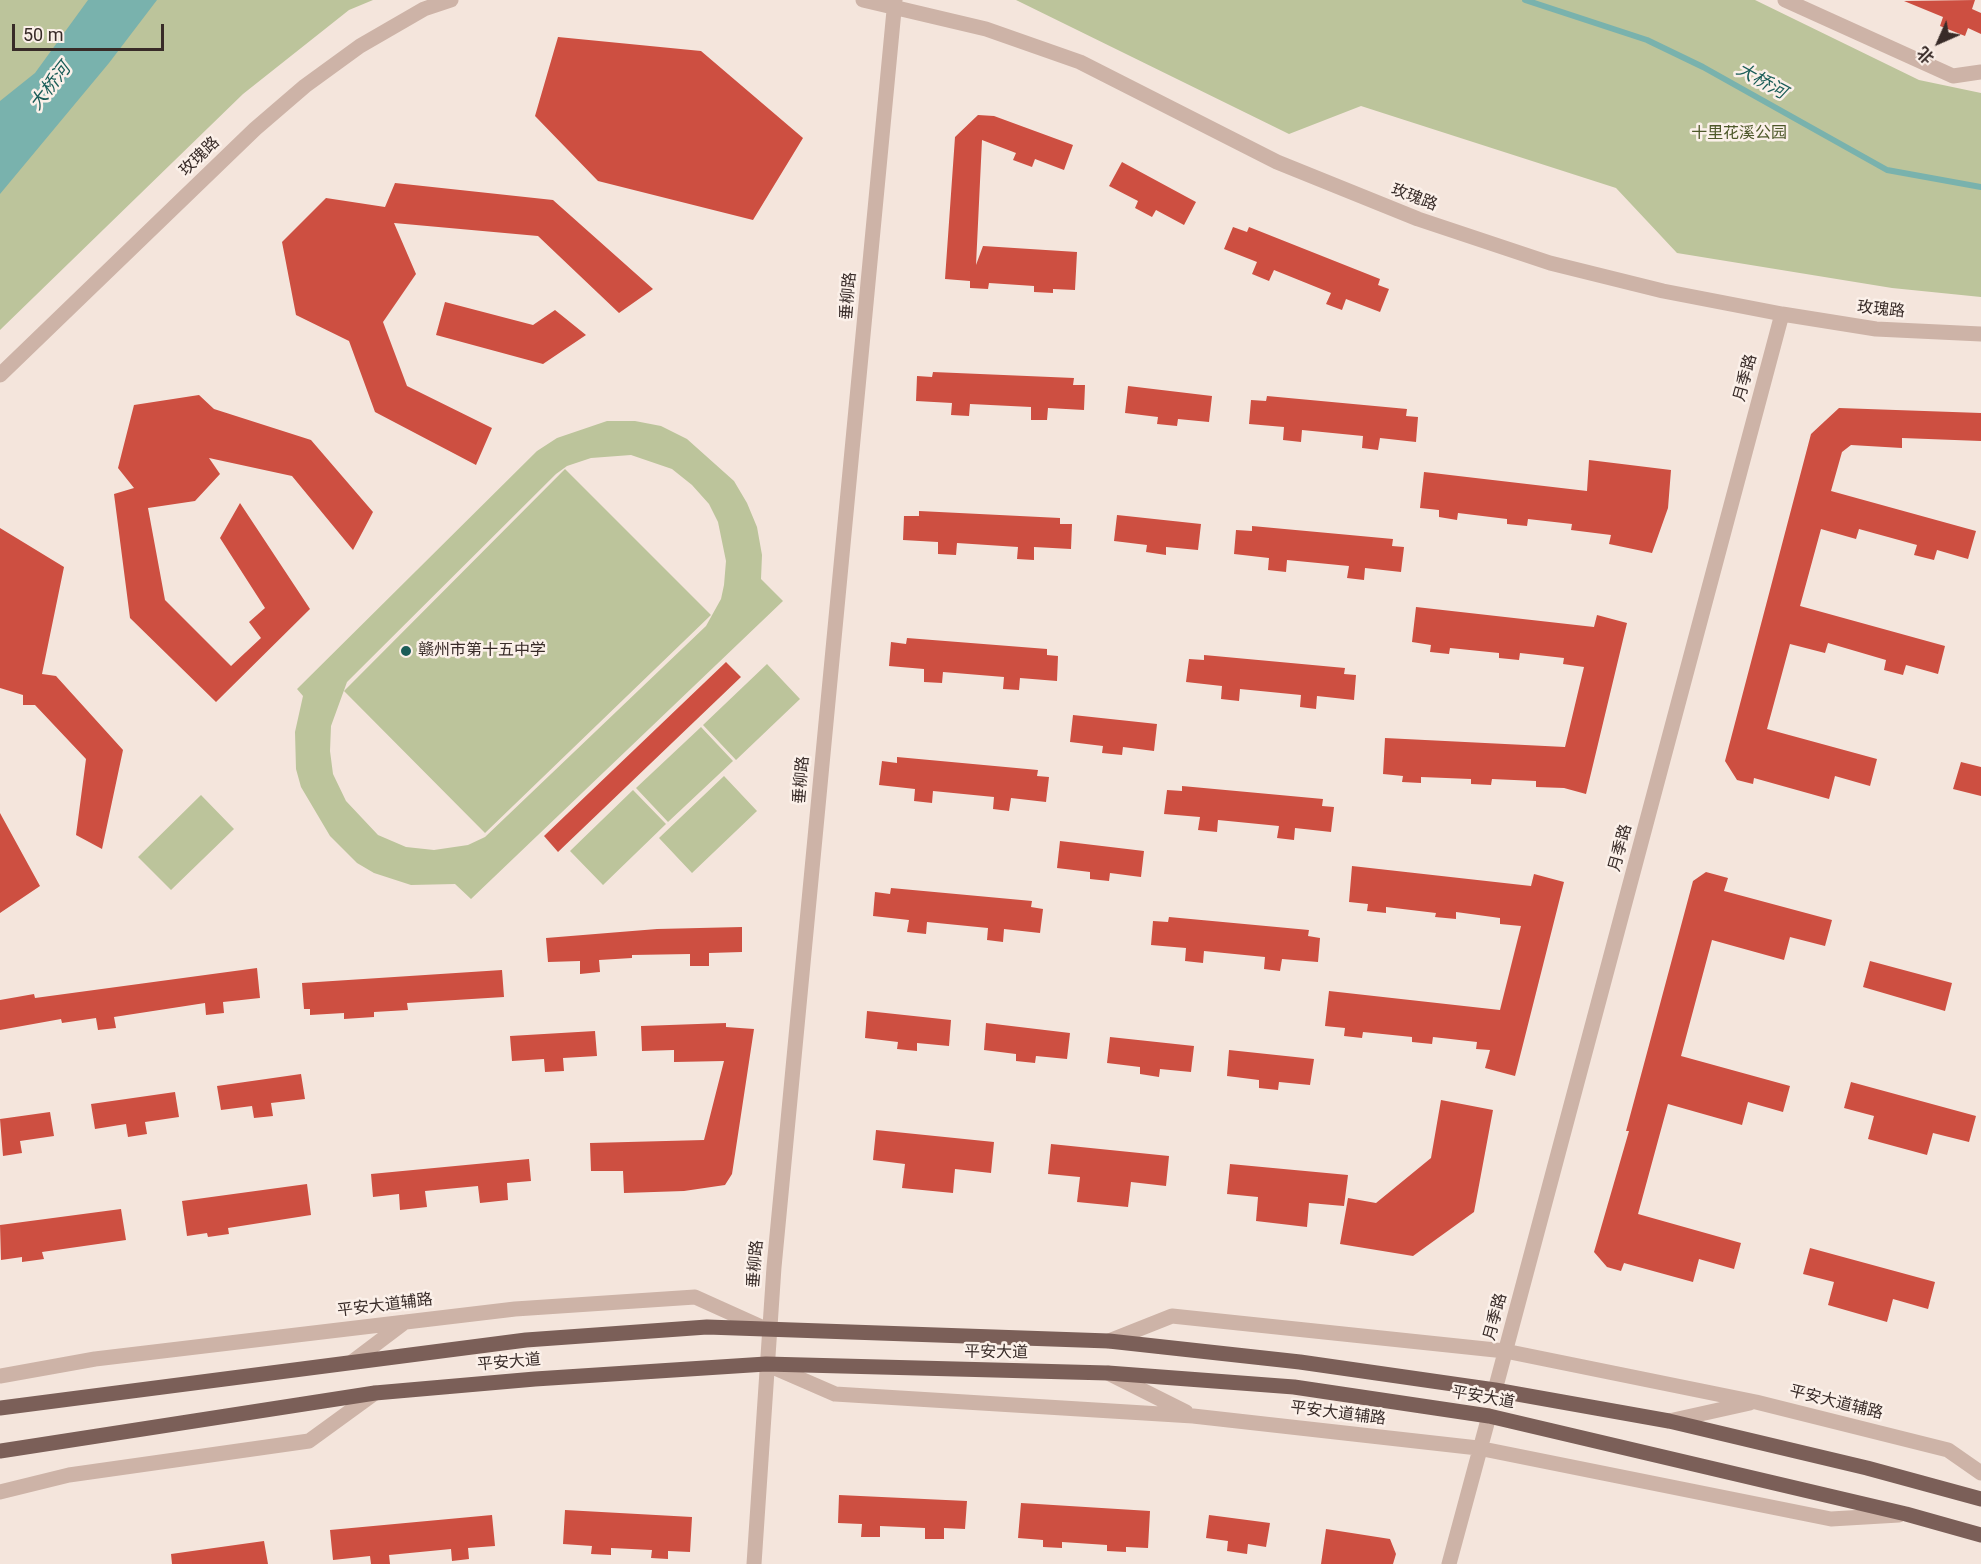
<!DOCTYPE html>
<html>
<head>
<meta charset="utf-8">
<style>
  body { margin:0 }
  #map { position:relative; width:1981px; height:1564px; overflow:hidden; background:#f4e5dc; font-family:Roboto,"Noto Sans SC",sans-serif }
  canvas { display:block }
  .north { position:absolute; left:1909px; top:12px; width:60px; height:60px; -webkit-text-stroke:4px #fbf0e9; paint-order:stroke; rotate:225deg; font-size:16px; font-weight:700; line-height:24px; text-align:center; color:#382b28 }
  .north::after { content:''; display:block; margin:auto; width:21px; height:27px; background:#382b28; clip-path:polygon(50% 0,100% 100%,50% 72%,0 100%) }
  .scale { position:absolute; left:12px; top:24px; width:152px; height:27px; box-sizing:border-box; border:3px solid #382b28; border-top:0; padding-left:8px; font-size:18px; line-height:21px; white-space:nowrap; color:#382b28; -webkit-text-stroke:4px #fbf0e9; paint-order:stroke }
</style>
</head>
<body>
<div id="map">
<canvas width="1981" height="1564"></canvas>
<div class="north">北</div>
<div class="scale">50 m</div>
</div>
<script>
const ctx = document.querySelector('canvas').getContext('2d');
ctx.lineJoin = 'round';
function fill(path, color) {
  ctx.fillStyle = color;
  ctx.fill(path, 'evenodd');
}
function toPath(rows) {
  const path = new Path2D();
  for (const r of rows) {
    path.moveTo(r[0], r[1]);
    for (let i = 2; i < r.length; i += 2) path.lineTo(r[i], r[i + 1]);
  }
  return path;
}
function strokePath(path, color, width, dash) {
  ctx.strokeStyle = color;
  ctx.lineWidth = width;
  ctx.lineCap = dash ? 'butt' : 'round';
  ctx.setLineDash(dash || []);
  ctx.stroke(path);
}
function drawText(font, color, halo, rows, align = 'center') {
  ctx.font = font + ' Roboto,"Noto Sans SC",sans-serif';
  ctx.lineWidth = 5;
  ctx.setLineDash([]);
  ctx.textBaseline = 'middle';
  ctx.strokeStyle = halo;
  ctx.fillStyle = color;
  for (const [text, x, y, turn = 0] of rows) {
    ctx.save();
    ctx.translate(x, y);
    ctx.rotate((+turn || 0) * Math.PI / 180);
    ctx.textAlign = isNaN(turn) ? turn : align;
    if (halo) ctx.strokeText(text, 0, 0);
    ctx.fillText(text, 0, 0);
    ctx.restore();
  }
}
fill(toPath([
  [0,0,373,0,349,10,243,94,0,330],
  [1016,0,1755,0,1919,80,1981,93,1981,297,1892,288,1677,253,1616,188,1361,106,1289,134],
  [607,421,635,421,661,426,687,439,734,481,747,503,757,527,762,555,761,579,783,601,471,899,455,884,411,885,374,873,357,863,330,836,301,787,296,769,295,732,303,696,297,689,537,451,557,438],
  [631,455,672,469,692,485,709,504,718,522,726,561,724,585,721,599,706,626,485,837,468,845,434,850,406,847,378,835,346,801,333,774,330,751,331,726,347,682,556,474,567,466,591,458],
  [565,469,711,615,485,833,344,691],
  [767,664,800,699,736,760,703,725],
  [701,727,733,761,668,822,636,788],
  [724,776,757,811,692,873,659,838],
  [633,790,666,824,603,885,570,851],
  [201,795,234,829,171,890,138,857]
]), '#bcc49b');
fill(toPath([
  [88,0,157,0,109,63,0,194,0,101,35,73]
]), '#79b2ad');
strokePath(toPath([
  [1525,0,1647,40,1703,67,1887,170,1981,187]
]), '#79b2ad', 6);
fill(toPath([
  [1975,0,1972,9,1981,13,1981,34,1968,28,1965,36,1940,26,1943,17,1904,1],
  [558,37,701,51,803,138,753,220,598,181,535,116],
  [978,115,994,116,1073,145,1064,170,1035,159,1032,167,1013,160,1016,153,982,140,976,265,983,246,1077,252,1075,290,1053,289,1053,293,1034,292,1034,286,989,283,988,289,970,288,970,281,945,279,955,137],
  [1122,162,1196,202,1184,225,1156,210,1152,217,1135,208,1138,201,1109,186],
  [395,183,553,200,653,289,619,313,538,236,394,223,416,274,383,322,407,386,492,428,476,465,375,412,349,341,296,315,282,242,326,198,385,207],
  [1233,227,1247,232,1249,227,1380,279,1378,285,1389,289,1380,312,1346,299,1342,310,1326,304,1331,293,1274,270,1269,281,1252,274,1257,262,1224,249],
  [445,302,533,325,555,310,586,335,543,364,436,335],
  [933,372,1074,378,1073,385,1085,385,1084,410,1048,408,1047,420,1031,420,1031,407,970,404,969,416,951,415,952,403,916,401,917,376,932,377],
  [1128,386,1212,396,1209,422,1178,419,1177,426,1157,424,1158,417,1125,413],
  [199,395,214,409,311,440,373,512,353,550,292,476,209,458,220,474,195,501,148,508,165,600,231,666,261,638,249,622,265,608,220,538,240,503,310,609,216,702,130,618,114,494,134,488,118,468,134,405],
  [1267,396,1407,409,1406,416,1418,417,1416,442,1380,438,1378,450,1362,448,1363,436,1302,430,1301,442,1283,440,1284,427,1249,424,1251,400,1266,401],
  [1839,408,1981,413,1981,441,1902,438,1902,448,1851,445,1842,452,1831,491,1976,531,1968,559,1937,550,1934,560,1914,555,1917,545,1859,529,1856,539,1821,529,1800,606,1945,646,1938,674,1906,665,1903,675,1884,670,1886,660,1828,643,1825,653,1790,644,1767,729,1877,759,1870,786,1835,776,1829,799,1754,778,1753,784,1737,780,1725,761,1811,434],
  [1589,460,1671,470,1668,508,1652,553,1609,544,1611,535,1571,530,1572,524,1528,519,1527,526,1507,524,1507,519,1458,513,1457,520,1439,517,1439,510,1420,508,1424,472,1587,491],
  [919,511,1060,518,1060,524,1072,524,1071,549,1034,547,1034,560,1017,559,1018,547,957,543,956,555,938,554,938,542,903,540,904,516,919,516],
  [1117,515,1201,524,1198,550,1166,547,1166,555,1146,552,1147,545,1114,541],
  [1252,526,1393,539,1392,546,1404,547,1401,572,1365,568,1364,580,1347,578,1349,566,1287,560,1286,572,1268,570,1269,558,1234,554,1236,530,1252,531],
  [0,528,64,567,42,674,56,676,123,750,102,849,76,835,86,759,35,705,23,705,23,695,0,688],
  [1416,607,1594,627,1597,615,1627,623,1586,794,1564,788,1536,787,1536,781,1492,779,1491,785,1471,784,1471,779,1421,777,1421,783,1402,782,1403,776,1383,774,1385,738,1565,747,1584,667,1563,664,1564,658,1520,653,1519,660,1499,658,1499,653,1450,648,1449,654,1430,652,1431,645,1412,642],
  [907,638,1047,649,1047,655,1058,656,1057,681,1020,678,1019,690,1003,689,1004,677,943,672,942,683,924,682,924,669,889,666,891,642,906,644],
  [1204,655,1345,668,1344,674,1356,675,1354,700,1317,696,1316,709,1300,707,1301,695,1240,689,1239,701,1221,699,1222,686,1186,682,1189,659,1204,660],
  [726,662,741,677,558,852,544,836],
  [1073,715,1157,724,1154,751,1123,747,1122,755,1102,753,1103,746,1070,742],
  [897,757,1038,770,1037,776,1049,777,1046,802,1011,798,1009,811,993,809,994,797,933,791,932,803,914,801,915,789,879,785,882,761,897,763],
  [1961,762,1981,767,1981,796,1953,789],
  [1182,786,1323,799,1322,806,1334,807,1331,832,1295,828,1294,840,1277,838,1279,826,1218,820,1217,832,1198,830,1200,817,1164,814,1167,790,1182,791],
  [0,813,40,886,0,913],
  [1060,841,1144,851,1141,877,1110,873,1109,881,1090,879,1090,872,1057,868],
  [1352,866,1531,886,1534,874,1564,882,1515,1076,1485,1068,1490,1050,1476,1049,1477,1042,1433,1037,1432,1044,1412,1042,1412,1037,1363,1032,1362,1038,1344,1036,1345,1028,1325,1026,1329,991,1500,1010,1521,926,1500,924,1500,918,1456,912,1456,919,1435,917,1436,913,1386,907,1386,913,1367,911,1368,904,1349,902],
  [1706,872,1728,878,1724,891,1832,920,1825,946,1790,937,1784,960,1712,940,1681,1056,1790,1086,1783,1112,1748,1102,1742,1125,1668,1104,1638,1214,1741,1243,1734,1269,1699,1259,1693,1282,1624,1263,1621,1271,1607,1267,1594,1252,1629,1131,1626,1131,1693,881],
  [891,888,1032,901,1031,907,1043,909,1040,933,1004,929,1003,942,987,940,988,928,927,922,926,934,907,932,909,920,873,916,875,892,890,894],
  [1169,917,1309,930,1308,936,1320,938,1318,962,1282,959,1280,971,1264,969,1265,957,1204,951,1203,963,1185,961,1186,948,1151,945,1153,921,1168,922],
  [742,927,742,952,709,953,709,966,690,966,690,954,632,955,632,958,599,960,600,972,580,974,580,961,548,962,546,938,657,929],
  [1870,961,1952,983,1945,1011,1863,987],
  [257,968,260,998,223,1002,224,1013,206,1015,205,1003,114,1017,116,1028,98,1030,96,1018,62,1023,61,1019,0,1030,0,1000,34,994,35,998],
  [502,970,504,997,407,1003,408,1010,374,1012,374,1017,344,1019,344,1013,310,1015,310,1009,304,1009,302,983],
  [867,1011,951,1020,949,1046,917,1043,917,1051,897,1049,898,1042,865,1038],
  [726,1023,726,1027,754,1029,732,1174,725,1185,684,1191,624,1193,623,1171,591,1171,590,1143,704,1140,724,1061,674,1062,674,1050,642,1051,641,1026],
  [986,1023,1070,1033,1067,1059,1036,1056,1035,1063,1016,1061,1016,1054,984,1050],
  [595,1031,597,1056,563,1058,564,1071,545,1072,544,1059,512,1061,510,1036],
  [1110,1037,1194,1046,1191,1072,1160,1069,1159,1077,1140,1074,1140,1067,1107,1063],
  [1229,1050,1314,1059,1310,1085,1279,1082,1278,1090,1259,1088,1259,1080,1227,1076],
  [301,1074,305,1099,271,1103,273,1116,254,1118,252,1106,221,1110,217,1086],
  [1851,1082,1976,1116,1969,1142,1933,1133,1927,1155,1868,1139,1874,1116,1844,1108],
  [175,1092,179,1117,145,1122,147,1134,128,1137,126,1124,95,1129,91,1104],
  [1441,1100,1493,1110,1474,1212,1413,1256,1340,1244,1348,1198,1376,1203,1431,1158],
  [50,1112,54,1136,20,1141,22,1153,3,1156,0,1119],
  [876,1130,994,1142,991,1173,955,1169,953,1193,902,1188,905,1164,873,1160],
  [1051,1144,1169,1156,1166,1186,1131,1182,1128,1207,1077,1202,1080,1177,1048,1174],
  [529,1159,531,1181,507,1183,508,1200,480,1203,478,1186,425,1191,427,1207,400,1210,399,1194,373,1197,371,1174],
  [1230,1164,1348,1175,1344,1206,1309,1203,1307,1227,1256,1221,1258,1197,1227,1194],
  [307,1184,311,1215,228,1228,229,1234,208,1237,207,1233,187,1236,182,1201],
  [121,1209,126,1240,42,1252,44,1259,22,1262,22,1257,1,1260,0,1225],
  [1810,1248,1935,1282,1928,1309,1893,1299,1887,1322,1828,1305,1834,1282,1803,1274],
  [839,1495,967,1501,965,1529,944,1528,944,1539,925,1539,925,1528,880,1526,880,1537,861,1537,862,1524,838,1523],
  [1021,1503,1150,1511,1148,1548,1126,1547,1126,1552,1107,1551,1107,1545,1062,1542,1062,1548,1043,1547,1043,1540,1018,1538],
  [565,1510,692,1517,690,1552,668,1551,668,1559,651,1558,652,1550,611,1548,611,1555,591,1554,592,1546,563,1544],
  [492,1515,495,1546,468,1548,469,1559,452,1561,451,1549,389,1555,390,1564,371,1564,370,1556,333,1560,330,1530],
  [1209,1515,1270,1523,1266,1547,1248,1544,1247,1554,1227,1551,1228,1541,1206,1538],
  [1326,1529,1390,1539,1396,1554,1393,1564,1321,1564],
  [264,1541,268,1564,172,1564,171,1554]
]), '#cd4f41');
strokePath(toPath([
  [863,0,986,29,1080,62,1277,162,1418,219,1550,263,1663,291,1782,314,1876,329,1981,334],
  [1785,0,1953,76,1981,72],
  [0,375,255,129,305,86,360,46,424,9,451,0],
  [1109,1341,1172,1316,1505,1351,1756,1402,1948,1450,1981,1473],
  [352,1362,405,1322],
  [766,1364,835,1394,1193,1416,1478,1448,1831,1519,1899,1515],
  [1108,1373,1186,1412],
  [0,1376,95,1359,515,1309,695,1297,766,1329],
  [1495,1390,1782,314],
  [1669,1421,1750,1403],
  [0,1492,69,1475,309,1441,375,1393],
  [754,1564,774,1267,895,0],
  [1449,1564,1489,1416]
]), '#cdb3a7', 15);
strokePath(toPath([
  [0,1408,526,1340,707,1327,1109,1341,1300,1362,1495,1390,1669,1421,1867,1468,1981,1499],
  [0,1451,375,1393,535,1379,766,1364,1108,1373,1294,1387,1489,1416,1906,1514,1981,1535]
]), '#7b5f58', 15);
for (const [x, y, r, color] of [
  [406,651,6,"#1b5d58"]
]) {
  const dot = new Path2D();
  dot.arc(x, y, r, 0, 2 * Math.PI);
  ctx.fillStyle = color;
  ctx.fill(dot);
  strokePath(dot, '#fbf0e9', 2);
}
drawText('16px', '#4e582a', '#fbf0e9', [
  ["十里花溪公园",1739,134]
]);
drawText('16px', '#382b28', '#fbf0e9', [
  ["玫瑰路",200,157,-44],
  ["玫瑰路",1414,198,21],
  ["垂柳路",849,296,-85],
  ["玫瑰路",1881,310,6],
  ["月季路",1746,378,-75],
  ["垂柳路",802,780,-85],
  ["月季路",1621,848,-75],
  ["垂柳路",756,1264,-85],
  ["平安大道辅路",385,1306,-7],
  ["月季路",1496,1317,-75],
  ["平安大道",996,1353,1],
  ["平安大道",509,1363,-5],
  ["平安大道",1483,1398,10],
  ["平安大道辅路",1836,1403,14],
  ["平安大道辅路",1338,1414,7]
]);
drawText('16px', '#382b28', '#fbf0e9', [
  ["赣州市第十五中学",418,651]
], 'left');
drawText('italic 18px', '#1b5d58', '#fbf0e9', [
  ["大桥河",1761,82,29],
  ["大桥河",51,87,-52]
]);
</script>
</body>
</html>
